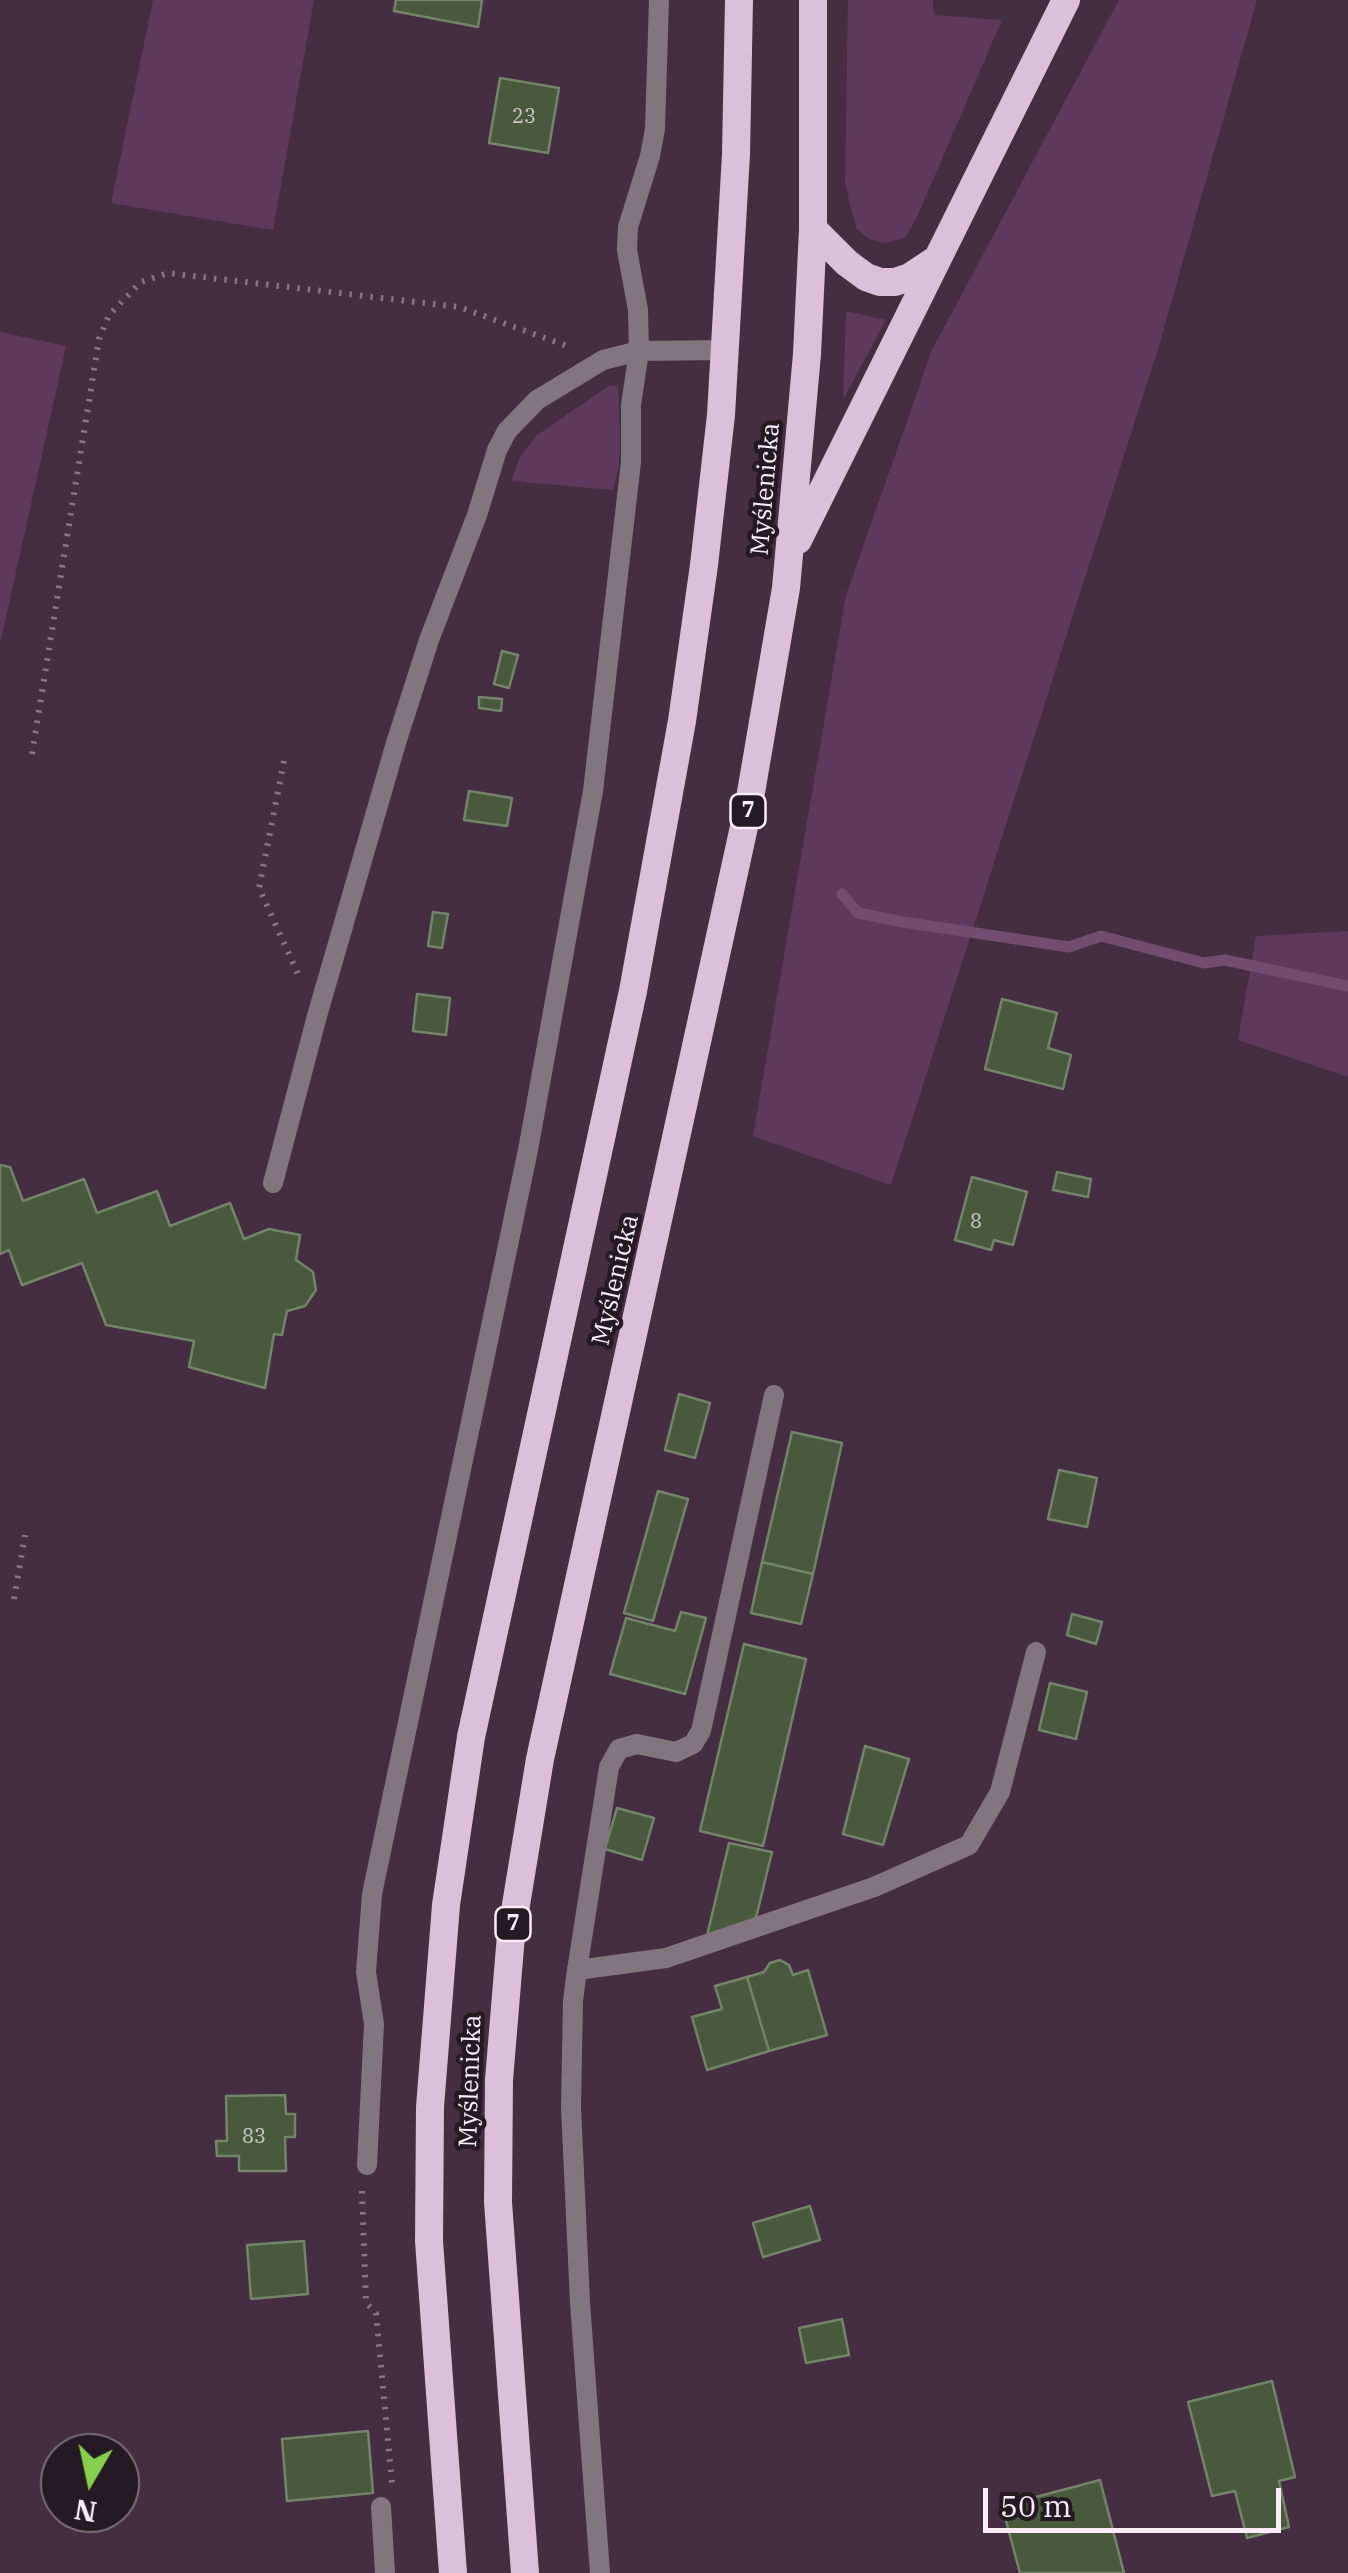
<!DOCTYPE html>
<html>
<head>
<meta charset="utf-8">
<style>
  body { margin:0 }
  #map { position:relative; width:1348px; height:2573px; overflow:hidden; background:#452d42; font-family:"IBM Plex Serif",serif }
  canvas { display:block }
  .north { position:absolute; left:40px; top:2433px; width:100px; height:100px; box-sizing:border-box; background:#251a23; border:2px solid #7b6e79; border-radius:50%; rotate:189deg; font-size:28px; font-weight:700; line-height:40px; text-align:center; color:#fbecf9 }
  .north::after { content:''; display:block; margin:auto; width:35px; height:45px; background:#85cf4c; clip-path:polygon(50% 0,100% 100%,50% 72%,0 100%) }
  .scale { position:absolute; left:983px; top:2488px; width:298px; height:45px; box-sizing:border-box; border:5px solid #fbecf9; border-top:0; padding-left:12px; font-size:30px; line-height:35px; white-space:nowrap; color:#fbecf9; -webkit-text-stroke:8px #251a23; paint-order:stroke }
</style>
</head>
<body>
<div id="map">
<canvas width="1348" height="2573"></canvas>
<div class="north">N</div>
<div class="scale">50 m</div>
</div>
<script>
const ctx = document.querySelector('canvas').getContext('2d');
ctx.lineJoin = 'round';
function fill(path, color) {
  ctx.fillStyle = color;
  ctx.fill(path, 'evenodd');
}
function toPath(rows) {
  const path = new Path2D();
  for (const r of rows) {
    path.moveTo(r[0], r[1]);
    for (let i = 2; i < r.length; i += 2) path.lineTo(r[i], r[i + 1]);
  }
  return path;
}
function strokePath(path, color, width, dash) {
  ctx.strokeStyle = color;
  ctx.lineWidth = width;
  ctx.lineCap = dash ? 'butt' : 'round';
  ctx.setLineDash(dash || []);
  ctx.stroke(path);
}
function drawText(font, color, halo, rows, align = 'center') {
  ctx.font = font + ' "IBM Plex Serif",serif';
  ctx.lineWidth = 9;
  ctx.setLineDash([]);
  ctx.textBaseline = 'middle';
  ctx.strokeStyle = halo;
  ctx.fillStyle = color;
  for (const [text, x, y, turn = 0] of rows) {
    ctx.save();
    ctx.translate(x, y);
    ctx.rotate((+turn || 0) * Math.PI / 180);
    ctx.textAlign = isNaN(turn) ? turn : align;
    if (halo) ctx.strokeText(text, 0, 0);
    ctx.fillText(text, 0, 0);
    ctx.restore();
  }
}
fill(toPath([
  [153,0,314,0,273,230,111,203],
  [848,0,933,0,934,15,1002,20,917,217,905,238,885,243,869,239,856,228,845,184],
  [1119,0,1257,0,1159,346,891,1185,753,1136,846,595,932,350],
  [846,311,886,320,843,400],
  [0,332,66,346,0,644],
  [610,385,618,387,620,440,619,466,613,490,511,481,519,459,537,435],
  [1348,931,1348,1077,1238,1040,1256,936]
]), '#5f395b');
strokePath(toPath([
  [842,894,858,913,903,922,1069,947,1101,936,1204,963,1225,960,1348,986]
]), '#714c6f', 11);
const building = toPath([
  [396,0,482,0,478,27,394,11,396,0],
  [500,78,559,88,548,153,489,143,500,78],
  [502,651,518,655,509,688,494,684,502,651],
  [479,697,502,699,501,711,479,708,479,697],
  [469,791,512,798,507,826,464,820,469,791],
  [433,912,448,914,442,948,428,946,433,912],
  [417,994,450,998,446,1035,413,1031,417,994],
  [1002,999,1057,1013,1048,1048,1071,1055,1063,1089,985,1069,1002,999],
  [0,1165,10,1167,23,1201,84,1179,97,1213,157,1191,170,1226,230,1203,244,1239,269,1229,300,1235,296,1260,313,1272,316,1290,305,1306,287,1311,282,1335,274,1334,265,1388,189,1367,194,1341,106,1325,82,1263,22,1285,9,1250,0,1254,0,1165],
  [1057,1172,1091,1179,1088,1197,1053,1190,1057,1172],
  [972,1177,1027,1192,1013,1245,994,1240,991,1250,955,1240,972,1177],
  [679,1394,710,1403,695,1458,665,1450,679,1394],
  [792,1432,842,1443,813,1574,762,1562,792,1432],
  [1059,1470,1097,1478,1087,1527,1048,1519,1059,1470],
  [658,1491,688,1499,653,1621,624,1613,658,1491],
  [762,1562,813,1574,801,1624,751,1613,762,1562],
  [681,1612,706,1618,685,1694,610,1674,626,1618,675,1631,681,1612],
  [1072,1614,1102,1622,1096,1644,1067,1635,1072,1614],
  [744,1644,806,1659,763,1846,700,1831,744,1644],
  [1050,1683,1087,1692,1076,1739,1039,1730,1050,1683],
  [865,1746,909,1759,883,1845,843,1834,865,1746],
  [617,1808,654,1818,642,1860,605,1849,617,1808],
  [729,1843,772,1852,754,1926,707,1936,729,1843],
  [780,1960,789,1965,793,1975,808,1970,827,2035,769,2051,747,1977,764,1972,770,1963,780,1960],
  [747,1977,769,2051,707,2070,692,2017,722,2009,715,1986,747,1977],
  [285,2095,286,2114,295,2114,295,2137,285,2137,286,2171,239,2171,239,2156,217,2156,216,2141,227,2141,226,2096,285,2095],
  [810,2206,820,2240,763,2257,753,2223,810,2206],
  [304,2241,308,2294,251,2299,247,2245,304,2241],
  [842,2319,849,2355,806,2363,799,2328,842,2319],
  [1272,2381,1295,2477,1279,2481,1289,2527,1247,2538,1235,2491,1212,2496,1188,2402,1272,2381],
  [368,2431,373,2493,287,2501,282,2439,368,2431],
  [1100,2480,1124,2573,1020,2573,1002,2506,1100,2480]
]);
fill(building, '#48593d');
strokePath(building, '#738568', 2.5);
strokePath(toPath([
  [32,754,99,339,109,315,141,282,168,273,459,307,567,346],
  [284,761,259,888,298,974],
  [14,1599,25,1535],
  [362,2191,366,2303,376,2313,392,2484]
]), '#897486', 6, [2.5, 8]);
strokePath(toPath([
  [774,1395,701,1731,693,1744,676,1752,637,1744,619,1749,609,1767,577,1970,666,1958,874,1887,969,1845,1000,1792,1036,1652],
  [381,2507,385,2573]
]), '#827580', 20);
strokePath(toPath([
  [273,1183,317,1016,396,743,429,640,477,515,497,450,507,431,537,400,603,360,639,351,726,350],
  [577,1970,573,2001,571,2107,580,2303,600,2573],
  [367,2165,374,2024,366,1972,372,1894,528,1150,593,791,631,462,631,405,639,351,638,310,627,250,628,227,650,156,655,129,659,0]
]), '#827580', 20);
strokePath(toPath([
  [813,229,847,263,866,277,880,282,895,282,910,277,934,261],
  [798,540,1066,0],
  [453,2573,429,2241,430,2107,446,1905,471,1737,633,991,682,721,704,565,721,415,736,154,739,0],
  [525,2573,498,2202,499,2080,511,1935,540,1759,749,804,786,588,807,354,813,229,813,0]
]), '#dac0d8', 28);
drawText('20px', '#cec7ca', null, [
  ["23",524,117],
  ["8",976,1222],
  ["83",254,2137]
]);
for (const [x, y, w] of [
  [748,811,35],
  [513,1924,35]
]) {
  const box = new Path2D();
  box.roundRect(x - w / 2, y - 17, w, 34, 8);
  ctx.fillStyle = '#251a23';
  ctx.fill(box);
  strokePath(box, '#fbecf9', 2.5);
}
drawText('bold 22px', '#fbecf9', null, [
  ["7",748,811],
  ["7",513,1924]
]);
drawText('25px', '#fbecf9', '#251a23', [
  ["Myślenicka",766,489,-85],
  ["Myślenicka",616,1280,-77],
  ["Myślenicka",471,2081,-88]
]);
</script>
</body>
</html>
